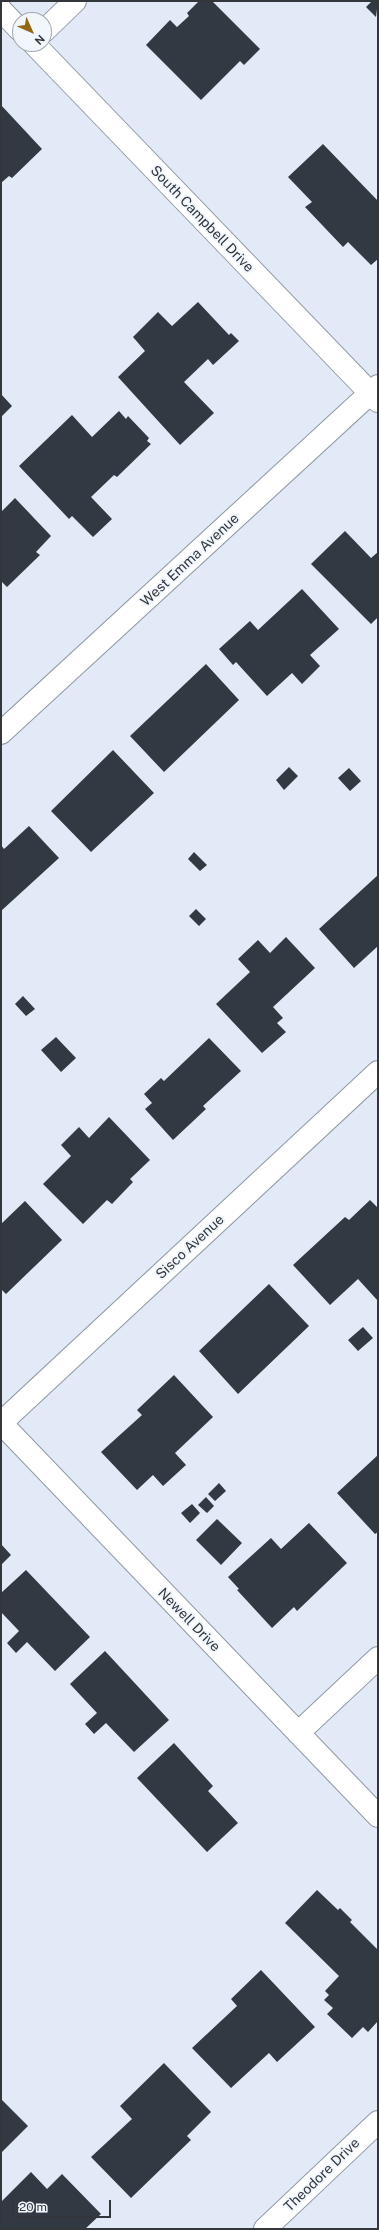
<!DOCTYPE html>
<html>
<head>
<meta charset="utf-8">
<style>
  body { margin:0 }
  #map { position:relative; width:379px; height:2230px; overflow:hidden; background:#e1eaf6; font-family:"Public Sans",sans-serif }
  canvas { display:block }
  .frame { position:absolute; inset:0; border:2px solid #33363b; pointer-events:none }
  .north { position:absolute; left:12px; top:12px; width:40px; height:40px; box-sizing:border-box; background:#f2f7fe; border:1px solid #a6aab0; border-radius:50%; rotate:135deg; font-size:11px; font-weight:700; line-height:16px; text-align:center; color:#33363b }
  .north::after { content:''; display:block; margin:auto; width:14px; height:18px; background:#946514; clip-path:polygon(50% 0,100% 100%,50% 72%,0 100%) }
  .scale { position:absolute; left:12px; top:2200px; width:99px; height:18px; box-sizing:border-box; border:2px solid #33363b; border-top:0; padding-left:5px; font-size:12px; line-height:14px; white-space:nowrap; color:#33363b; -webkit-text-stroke:3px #f2f7fe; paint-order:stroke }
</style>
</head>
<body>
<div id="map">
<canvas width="379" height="2230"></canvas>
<div class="frame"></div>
<div class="north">N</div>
<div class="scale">20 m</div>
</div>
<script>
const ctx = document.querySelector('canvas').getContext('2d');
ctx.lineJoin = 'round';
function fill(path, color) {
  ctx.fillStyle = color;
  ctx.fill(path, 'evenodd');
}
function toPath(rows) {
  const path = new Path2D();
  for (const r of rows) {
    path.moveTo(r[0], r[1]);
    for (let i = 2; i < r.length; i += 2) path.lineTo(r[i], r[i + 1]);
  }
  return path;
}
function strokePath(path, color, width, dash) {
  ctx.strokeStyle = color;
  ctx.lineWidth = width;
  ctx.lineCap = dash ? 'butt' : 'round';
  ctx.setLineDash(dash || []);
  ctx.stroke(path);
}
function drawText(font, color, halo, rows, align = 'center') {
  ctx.font = font + ' "Public Sans",sans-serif';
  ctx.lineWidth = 4;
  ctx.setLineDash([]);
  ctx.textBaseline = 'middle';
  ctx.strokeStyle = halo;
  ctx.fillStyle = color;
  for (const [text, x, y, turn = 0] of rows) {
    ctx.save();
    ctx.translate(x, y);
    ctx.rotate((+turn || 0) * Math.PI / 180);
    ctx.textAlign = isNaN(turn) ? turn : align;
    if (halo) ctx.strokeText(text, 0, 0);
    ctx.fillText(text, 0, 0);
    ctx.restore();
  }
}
fill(toPath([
  [199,1,212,1,260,49,244,65,240,61,201,100,146,45,170,20,177,27,189,16,187,13],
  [372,1,378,1,376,17,366,7],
  [1,105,42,149,12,178,9,176,1,183],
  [323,144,378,201,378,259,371,265,348,242,343,247,305,207,312,202,288,177],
  [198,302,229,335,231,333,239,341,213,365,208,359,184,382,214,413,180,445,118,377,145,351,133,337,158,312,172,326],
  [1,394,12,406,1,417],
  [119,411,126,419,128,416,149,438,147,441,151,444,117,477,114,475,91,497,112,519,93,537,72,516,69,519,19,466,72,415,92,437],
  [15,498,51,536,36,552,40,555,7,587,2,582,1,583,1,512],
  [345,531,371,558,378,552,378,617,371,624,311,564],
  [302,589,339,629,310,655,320,666,302,684,292,673,267,696,236,662,233,665,219,649,250,621,258,630],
  [206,664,239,700,164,772,130,736],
  [113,750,154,793,91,852,51,811],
  [289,767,298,776,284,790,276,780],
  [349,768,361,781,350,791,338,778],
  [29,826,59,858,1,911,1,845,4,849],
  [194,852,207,865,200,871,188,859],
  [378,875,378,946,354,968,319,929],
  [196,909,206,919,199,926,189,916],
  [286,937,315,968,273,1007,283,1018,277,1023,286,1032,262,1053,216,1004,250,972,238,959,258,940,270,953],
  [23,996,35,1009,26,1016,15,1004],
  [56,1037,76,1058,61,1072,41,1050],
  [209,1038,241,1071,203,1106,206,1109,173,1140,145,1109,152,1103,144,1094,161,1078,164,1081],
  [109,1117,150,1160,130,1179,133,1182,112,1204,107,1200,83,1224,43,1184,71,1156,61,1145,79,1127,89,1138],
  [370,1200,378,1208,378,1301,358,1279,330,1305,293,1265,345,1217,349,1220],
  [25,1201,62,1240,6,1294,1,1289,1,1224],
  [269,1284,309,1326,238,1394,199,1351],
  [363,1327,373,1338,358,1351,348,1340],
  [174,1375,213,1417,175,1453,186,1465,163,1486,153,1475,137,1490,101,1452,142,1415,137,1410],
  [378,1455,378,1532,375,1534,337,1493],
  [219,1483,226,1491,215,1501,208,1494],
  [206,1497,214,1506,207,1513,198,1505],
  [192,1504,200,1513,190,1523,181,1513],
  [217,1519,242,1543,221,1565,196,1540],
  [309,1523,347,1563,297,1611,294,1607,272,1628,237,1590,239,1589,228,1577,271,1538,281,1549],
  [1,1544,11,1555,1,1565],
  [26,1570,90,1637,55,1671,27,1642,16,1653,7,1643,19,1631,1,1612,1,1593],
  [105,1651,169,1720,134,1752,106,1723,94,1734,85,1724,97,1713,70,1684],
  [174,1743,213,1786,208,1791,238,1823,207,1852,137,1778],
  [317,1890,338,1910,340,1908,352,1920,350,1922,378,1950,378,2021,368,2032,363,2027,352,2038,327,2014,333,2008,324,2000,329,1995,325,1991,339,1976,285,1923],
  [261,1970,315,2027,277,2062,269,2053,231,2088,192,2048,237,2006,231,1999],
  [164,2063,211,2112,187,2136,191,2140,131,2198,91,2157,132,2119,120,2106],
  [1,2099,28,2126,2,2152,1,2151],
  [31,2172,47,2189,62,2174,101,2214,85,2229,1,2229,1,2202]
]), '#323942');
const street = toPath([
  [1,10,20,30],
  [44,31,75,1],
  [34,44,378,401],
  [1,733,378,386],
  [1,1423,378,1816],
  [1,1423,378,1072],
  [298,1733,378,1658],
  [265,2229,378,2122]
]);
strokePath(street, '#919aa4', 24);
strokePath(street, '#fff', 22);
drawText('14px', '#33363b', '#f2f7fe', [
  ["South Campbell Drive",202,219,46],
  ["West Emma Avenue",190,560,-43],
  ["Sisco Avenue",190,1247,-43],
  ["Newell Drive",189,1620,46],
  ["Theodore Drive",322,2175,-44]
]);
</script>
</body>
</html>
